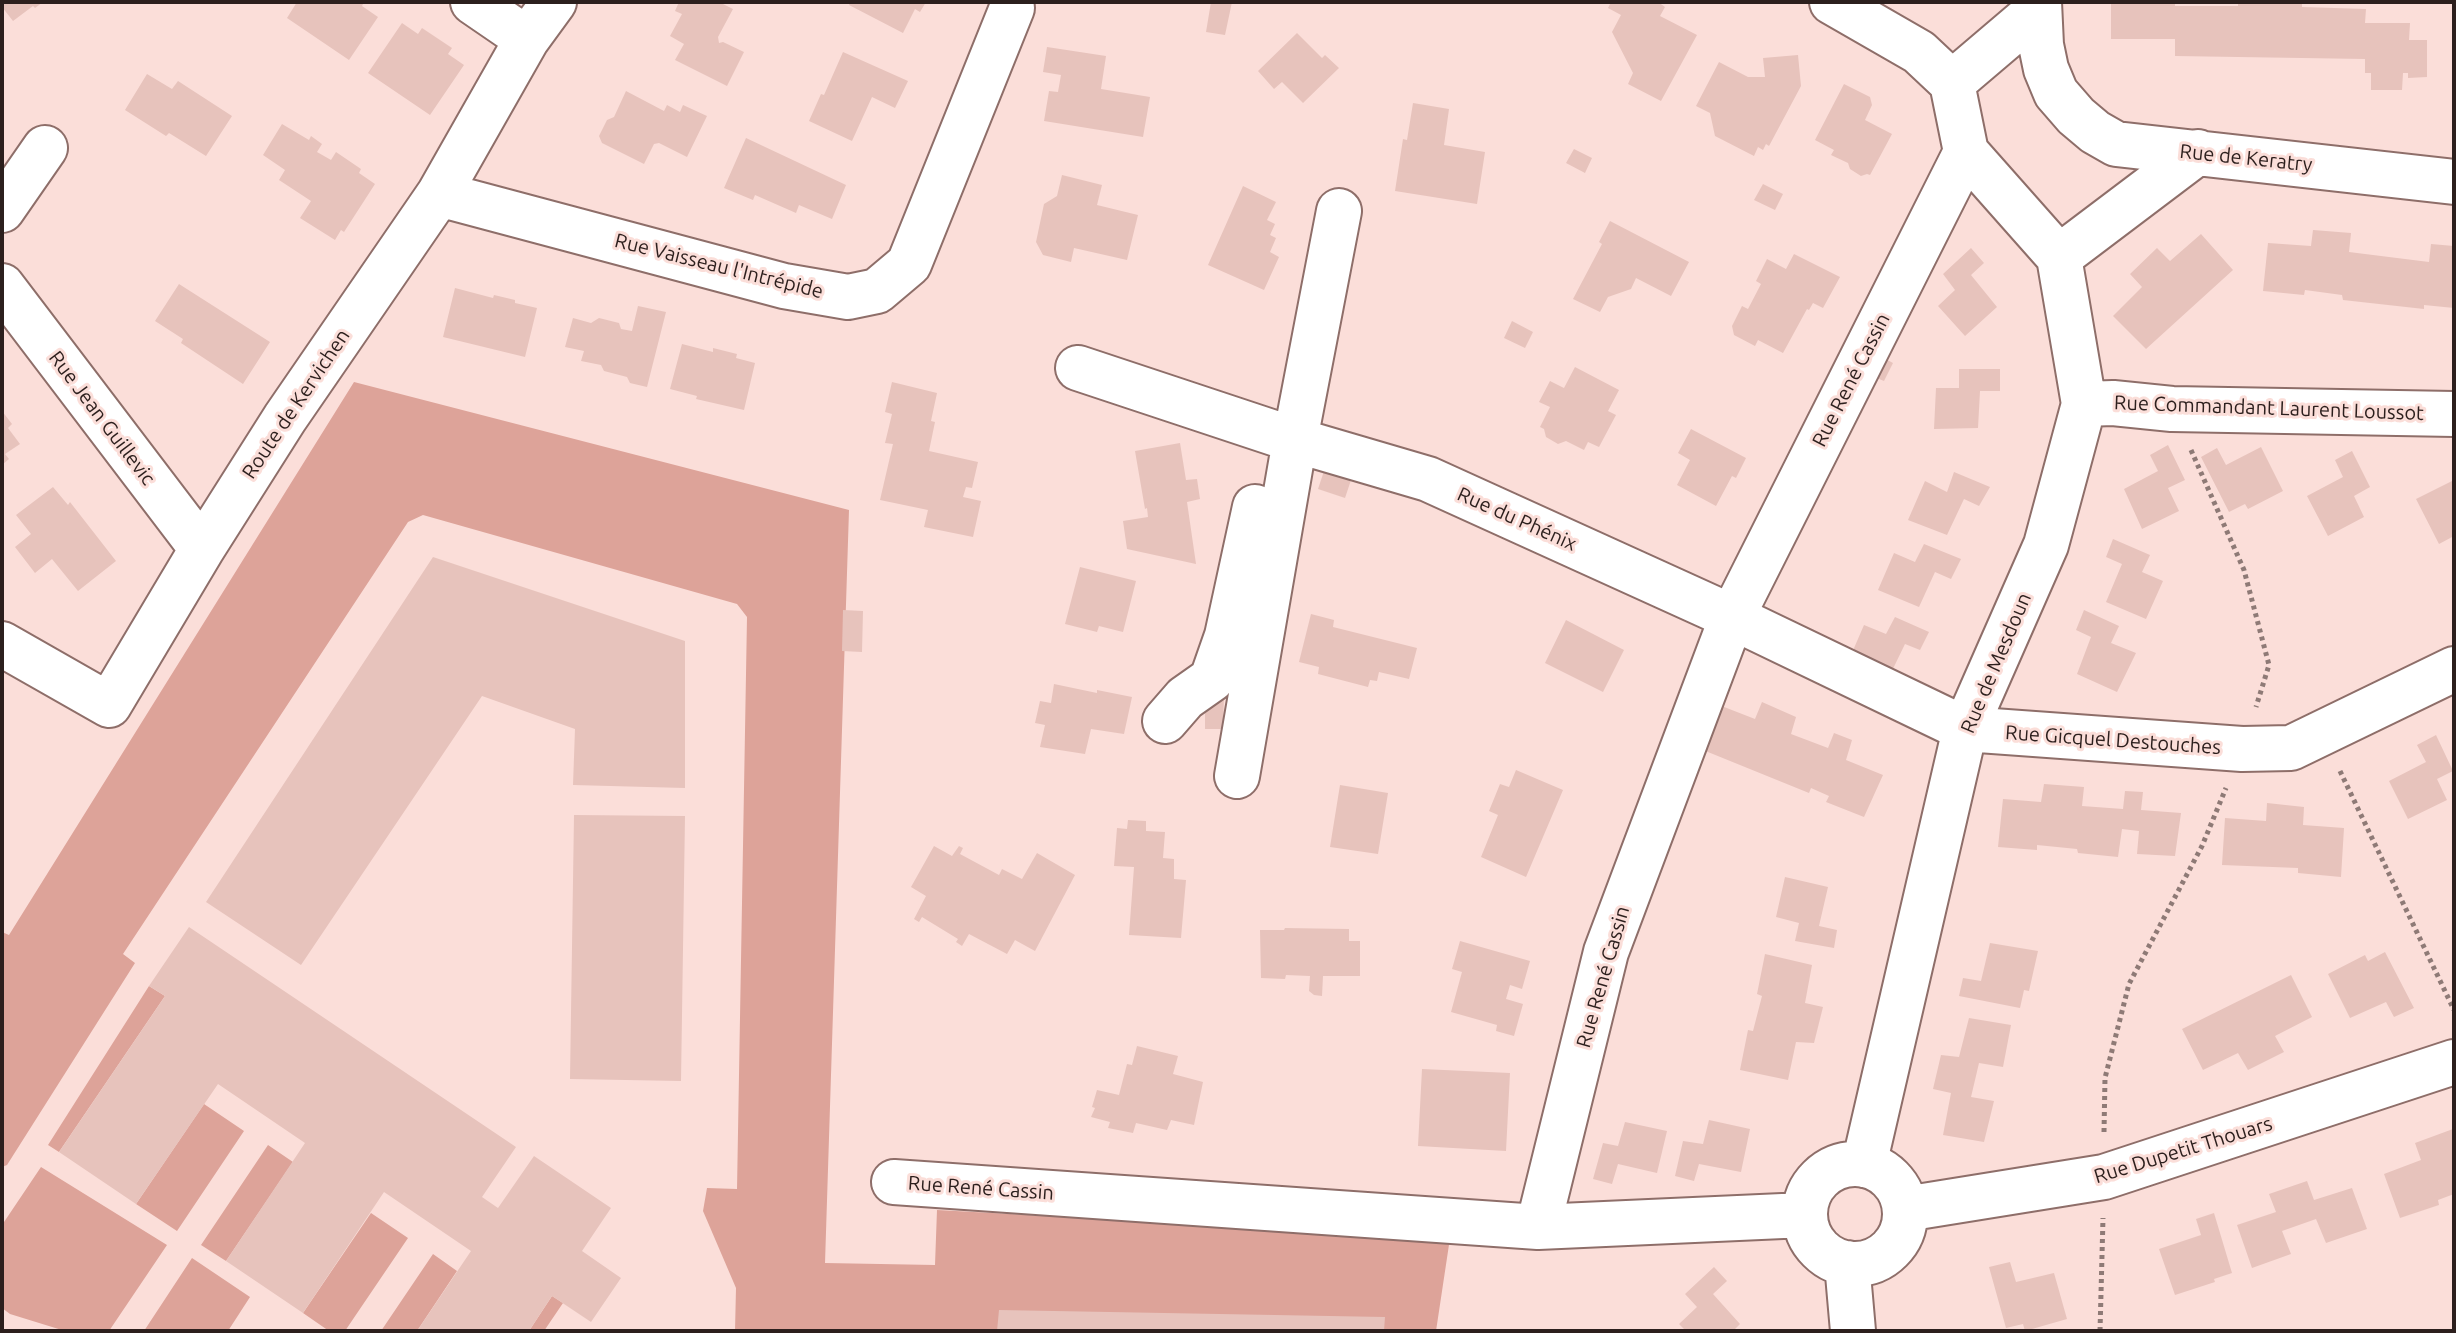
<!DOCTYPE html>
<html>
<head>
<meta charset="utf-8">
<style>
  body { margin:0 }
  #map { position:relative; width:2456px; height:1333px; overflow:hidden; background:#fbded9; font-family:Ubuntu,sans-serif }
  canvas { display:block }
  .frame { position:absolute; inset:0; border:4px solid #2c1f1d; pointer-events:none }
</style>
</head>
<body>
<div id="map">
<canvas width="2456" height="1333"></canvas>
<div class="frame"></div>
</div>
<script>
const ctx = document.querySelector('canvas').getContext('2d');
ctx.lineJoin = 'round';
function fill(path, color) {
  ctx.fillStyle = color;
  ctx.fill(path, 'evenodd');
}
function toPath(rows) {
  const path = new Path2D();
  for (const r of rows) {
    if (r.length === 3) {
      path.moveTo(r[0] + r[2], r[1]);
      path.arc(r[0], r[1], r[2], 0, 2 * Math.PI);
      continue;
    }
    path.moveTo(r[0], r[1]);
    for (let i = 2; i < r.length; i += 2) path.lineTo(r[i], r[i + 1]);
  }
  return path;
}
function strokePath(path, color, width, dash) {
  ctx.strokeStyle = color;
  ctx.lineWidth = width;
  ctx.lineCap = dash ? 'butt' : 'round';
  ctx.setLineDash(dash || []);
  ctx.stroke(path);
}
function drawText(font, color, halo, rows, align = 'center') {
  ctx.font = font + ' Ubuntu,sans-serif';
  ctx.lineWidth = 6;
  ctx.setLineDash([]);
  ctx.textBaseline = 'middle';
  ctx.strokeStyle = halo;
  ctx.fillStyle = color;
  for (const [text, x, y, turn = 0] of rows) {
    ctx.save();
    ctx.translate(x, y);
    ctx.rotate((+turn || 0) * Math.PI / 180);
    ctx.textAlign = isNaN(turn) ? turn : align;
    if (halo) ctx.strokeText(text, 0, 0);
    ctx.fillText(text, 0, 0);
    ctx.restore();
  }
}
fill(toPath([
  [354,382,849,510,825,1263,935,1265,937,1210,1450,1238,1436,1331,735,1331,736,1288,703,1211,707,1188,737,1189,747,617,737,604,423,515,408,522,123,954,135,963,7,1165,2,1167,2,932,9,935],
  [149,986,165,996,59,1152,48,1145],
  [204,1104,244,1131,177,1231,136,1204],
  [268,1145,293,1162,226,1261,201,1245],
  [41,1167,167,1245,109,1331,65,1331,10,1314,2,1308,2,1225],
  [371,1213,408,1238,345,1331,329,1331,303,1313],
  [433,1254,457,1271,417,1331,381,1331],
  [192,1258,250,1297,228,1331,144,1331],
  [552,1296,563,1303,544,1331,529,1331]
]), '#dda399');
fill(toPath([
  [2,2,43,2,35,8,33,6,13,21,2,7],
  [297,2,364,2,362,6,378,17,349,60,287,18],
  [679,2,719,2,733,9,718,37,719,43,723,42,744,52,727,86,675,60,684,44,670,36,682,14,675,11],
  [850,2,926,2,920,12,915,9,903,33,849,5],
  [1211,2,1232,2,1225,35,1206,32],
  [1611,2,1658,2,1665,7,1660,16,1697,35,1661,101,1628,84,1633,73,1612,32,1621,15,1608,8],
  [2111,2,2175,2,2175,6,2238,6,2238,2,2302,2,2302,7,2366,9,2365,23,2410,23,2409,40,2427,40,2427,77,2408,78,2408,73,2403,73,2402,90,2371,90,2371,73,2365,73,2365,59,2175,56,2175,39,2111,39],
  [402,23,418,34,422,28,452,48,448,54,464,65,430,115,368,73],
  [1297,33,1322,58,1325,55,1339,68,1303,103,1282,82,1274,89,1258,71],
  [1047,47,1106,56,1101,89,1150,97,1143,137,1044,121,1049,91,1058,92,1061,75,1043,72],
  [843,52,908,81,895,108,872,97,852,141,809,121,821,94,824,95],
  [1798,55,1801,86,1769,146,1766,144,1763,150,1758,147,1754,156,1715,136,1710,113,1696,106,1719,62,1748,77,1765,77,1763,58],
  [147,74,172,89,178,81,232,116,206,156,169,133,166,136,125,110],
  [1844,84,1870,97,1872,105,1865,120,1892,134,1870,175,1867,174,1861,176,1850,169,1848,163,1831,155,1834,150,1815,140],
  [626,91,664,111,667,105,680,112,683,105,707,116,687,157,659,143,654,144,644,164,602,143,599,136,607,120,614,117],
  [1413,103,1449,109,1444,145,1485,152,1477,204,1395,191,1403,139,1407,140],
  [282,124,309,140,311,136,322,144,317,152,331,160,336,152,361,169,359,173,375,184,344,232,341,230,335,240,300,218,311,201,279,180,285,170,263,155],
  [746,138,846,185,832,219,799,205,796,213,755,195,753,200,724,188],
  [1574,149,1592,158,1585,173,1566,163],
  [1062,175,1102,185,1097,205,1138,215,1127,260,1074,248,1071,262,1043,255,1036,242,1044,204,1057,196],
  [1763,184,1783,194,1775,210,1754,200],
  [1243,186,1276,202,1267,220,1275,224,1270,235,1276,238,1270,252,1279,257,1264,290,1208,265],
  [1610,221,1689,262,1671,296,1636,278,1631,289,1608,297,1600,312,1573,299,1602,244,1599,242],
  [2313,230,2351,233,2349,252,2429,262,2431,244,2454,246,2454,308,2424,305,2424,309,2343,300,2342,295,2305,290,2304,295,2263,291,2268,243,2311,246],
  [2201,234,2233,270,2146,349,2113,316,2142,287,2130,274,2157,248,2170,261],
  [1971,248,1984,263,1971,275,1997,307,1965,336,1938,306,1955,290,1943,274],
  [1794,254,1840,277,1823,308,1813,303,1809,310,1807,309,1783,353,1758,340,1755,346,1734,335,1732,326,1742,306,1748,309,1761,284,1756,281,1767,259,1786,269],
  [179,284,270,342,243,384,181,343,183,339,155,321],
  [455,288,493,298,494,295,515,300,515,303,537,308,525,357,443,337],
  [638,306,666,312,647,387,630,383,627,377,604,371,601,365,581,361,584,351,565,347,573,318,591,323,599,318,619,323,621,329,632,331],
  [1512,321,1533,332,1525,348,1504,338],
  [682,344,713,352,713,348,737,354,736,358,755,363,744,410,696,399,697,396,670,389],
  [1882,357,1893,363,1884,381,1872,376],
  [1575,367,1619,390,1608,411,1616,415,1599,447,1588,442,1584,450,1566,441,1558,444,1546,437,1544,429,1540,427,1550,407,1539,402,1550,381,1564,388],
  [1959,369,2000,369,2000,391,1980,391,1978,428,1934,429,1936,388,1959,388],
  [892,382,937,393,931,421,935,422,929,451,978,462,972,488,966,487,963,497,981,501,973,537,924,527,928,510,880,500,893,444,885,443,892,414,885,412],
  [2,411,12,424,8,428,20,444,5,454,9,459,2,465],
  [1691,429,1746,458,1736,478,1732,476,1716,506,1677,485,1690,460,1678,453],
  [1180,443,1186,480,1197,479,1200,499,1187,502,1196,564,1127,549,1123,521,1148,517,1147,508,1145,509,1135,451],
  [2168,445,2185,480,2168,488,2179,511,2142,529,2124,489,2158,471,2150,455],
  [2261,447,2283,491,2248,509,2245,504,2229,512,2201,457,2217,448,2226,465],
  [2352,451,2370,487,2354,496,2364,517,2328,536,2307,496,2343,477,2335,460],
  [1326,465,1353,474,1345,498,1318,489],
  [1954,472,1990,487,1979,506,1964,499,1947,535,1908,520,1925,481,1947,492],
  [2454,480,2454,536,2439,544,2416,499],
  [53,487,68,505,70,502,116,561,78,591,52,559,35,573,15,547,31,534,16,515],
  [2113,539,2150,555,2142,572,2163,581,2146,619,2106,602,2122,564,2106,557],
  [1924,544,1961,559,1951,579,1935,572,1919,607,1878,590,1894,553,1915,562],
  [433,557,685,641,685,788,573,785,575,729,482,696,301,965,206,902],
  [1080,567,1136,581,1123,632,1099,626,1097,632,1065,624],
  [843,610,863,611,862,652,842,651],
  [2084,610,2119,626,2111,643,2136,653,2117,692,2077,674,2091,637,2076,630],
  [1311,614,1334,620,1333,627,1417,648,1409,679,1379,672,1377,681,1370,680,1368,687,1318,674,1319,667,1299,662],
  [1895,617,1929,632,1920,650,1905,644,1888,679,1848,662,1864,625,1886,634],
  [1566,620,1624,650,1603,692,1545,663],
  [1054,684,1097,693,1097,690,1132,697,1124,734,1091,729,1085,754,1040,747,1045,725,1035,723,1040,701,1051,703],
  [1205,694,1224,695,1223,729,1205,729],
  [1762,702,1796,717,1791,734,1828,748,1834,733,1852,740,1846,760,1883,775,1864,817,1826,802,1829,796,1811,788,1809,793,1703,750,1719,705,1755,719],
  [2436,735,2453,771,2437,779,2447,800,2408,819,2389,781,2426,762,2417,745],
  [1516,770,1563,790,1526,877,1481,857,1498,815,1489,811,1500,784,1509,787],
  [2044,784,2084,787,2082,806,2123,809,2125,791,2143,792,2141,810,2181,813,2175,856,2137,854,2139,831,2122,829,2118,857,2078,853,2077,849,2037,845,2037,850,1998,847,2003,799,2041,802],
  [1340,785,1388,793,1378,854,1330,847],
  [2267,803,2304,807,2303,825,2344,828,2341,877,2298,873,2298,868,2222,865,2225,818,2266,821],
  [574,815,685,816,681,1081,570,1079],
  [1128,820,1146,821,1146,831,1165,832,1163,858,1174,859,1174,879,1186,880,1181,938,1129,935,1134,867,1114,866,1117,828,1127,829],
  [934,846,952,856,959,846,963,848,960,854,999,875,1002,869,1022,879,1037,853,1075,875,1035,951,1015,940,1007,954,969,934,962,946,956,942,958,939,922,917,919,922,914,919,926,896,911,887],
  [1785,877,1828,887,1819,926,1837,930,1834,948,1795,941,1799,923,1776,917],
  [189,927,516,1147,482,1197,498,1208,534,1156,611,1208,582,1251,621,1278,591,1322,552,1296,529,1331,417,1331,471,1251,384,1192,303,1313,226,1261,305,1143,218,1084,136,1204,59,1152,165,996,149,986],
  [1285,928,1349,929,1349,941,1360,941,1360,976,1323,976,1322,996,1314,995,1309,991,1310,976,1286,975,1285,979,1261,978,1260,930,1284,930],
  [1460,941,1530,961,1522,989,1510,985,1506,999,1523,1004,1514,1036,1496,1031,1497,1025,1451,1012,1462,972,1452,969],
  [1990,943,2038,951,2029,991,2024,990,2020,1008,1959,996,1963,978,1981,981],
  [2385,952,2414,1008,2394,1017,2386,1002,2350,1018,2328,974,2365,955,2368,961],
  [1765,954,1812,965,1805,1003,1823,1007,1814,1043,1796,1042,1788,1080,1740,1070,1748,1030,1753,1031,1762,996,1757,994],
  [2291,975,2312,1017,2275,1036,2284,1052,2248,1070,2238,1053,2203,1070,2182,1029],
  [1969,1018,2011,1025,2003,1067,1979,1063,1971,1097,1994,1101,1984,1142,1943,1135,1951,1093,1933,1089,1941,1055,1959,1057],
  [1137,1046,1178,1056,1173,1074,1203,1082,1194,1125,1171,1120,1167,1130,1136,1123,1133,1133,1108,1128,1110,1122,1091,1117,1095,1108,1092,1107,1097,1090,1119,1095,1127,1064,1132,1065],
  [1422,1069,1510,1073,1506,1151,1418,1146],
  [1709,1120,1750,1129,1741,1172,1699,1164,1694,1181,1675,1176,1683,1141,1703,1144],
  [1625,1122,1667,1131,1657,1173,1618,1164,1612,1184,1593,1179,1603,1143,1618,1146],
  [2453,1129,2454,1194,2438,1200,2439,1205,2400,1218,2384,1174,2421,1160,2415,1143],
  [2307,1181,2314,1200,2352,1188,2367,1229,2326,1243,2316,1219,2282,1231,2291,1254,2252,1268,2237,1225,2276,1212,2269,1194],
  [2214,1213,2232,1273,2214,1279,2215,1282,2175,1295,2159,1249,2201,1235,2196,1219],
  [2010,1262,2016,1282,2054,1273,2067,1319,2025,1331,2023,1324,2006,1328,1989,1267],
  [1714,1267,1727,1281,1713,1294,1740,1324,1733,1331,1686,1331,1679,1324,1697,1307,1685,1294],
  [999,1310,1385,1317,1384,1331,997,1331]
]), '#e7c3bc');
const minor = toPath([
  [473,2,527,39],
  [1832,2,1919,52,1952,83],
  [2039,2,2041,45,2046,69,2056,93,2076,116,2095,132,2116,144,2454,182],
  [1952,83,2039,9],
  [439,194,784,286,848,297,877,291,909,264,1012,8],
  [2,210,45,148],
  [2059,257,2198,152],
  [2,286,202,549],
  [1078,368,1295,440,1428,479,1732,617,1965,729,2242,749,2291,748,2454,669],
  [2084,404,2113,403,2172,409,2454,414],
  [2,644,109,705,202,549,285,418,439,194,527,39,554,2],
  [1165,721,1185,698,1212,679,1227,636,1255,507],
  [1237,776,1295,440,1339,211],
  [1855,1214,50],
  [1864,1165,1965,729,2046,545,2084,404,2059,257,1966,152,1952,83],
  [894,1182,1538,1227,1805,1215],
  [1905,1209,2104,1177,2454,1062],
  [1538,1227,1606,952,1732,617,1966,152],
  [1847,1263,1853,1331]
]);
strokePath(minor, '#8e6e69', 48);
strokePath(toPath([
  [2191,450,2244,570,2269,665,2256,707],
  [2340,771,2454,1010],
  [2104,1132,2105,1078,2129,984,2202,846,2226,788],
  [2100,1331,2103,1218]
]), '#8e7a76', 5, [4, 4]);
strokePath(minor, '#fff', 44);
drawText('20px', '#2c1f1d', '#fbded9', [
  ["Rue de Keratry",2246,158,6],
  ["Rue Vaisseau l'Intrépide",719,266,14],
  ["Rue René Cassin",1851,380,-63],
  ["Route de Kervichen",296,404,-56],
  ["Rue Commandant Laurent Loussot",2269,408,2],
  ["Rue Jean Guillevic",102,418,53],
  ["Rue du Phénix",1517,519,24],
  ["Rue de Mesdoun",1996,663,-67],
  ["Rue Gicquel Destouches",2113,740,4],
  ["Rue René Cassin",1603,977,-74],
  ["Rue Dupetit Thouars",2183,1150,-17],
  ["Rue René Cassin",981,1188,4]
]);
</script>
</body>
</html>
